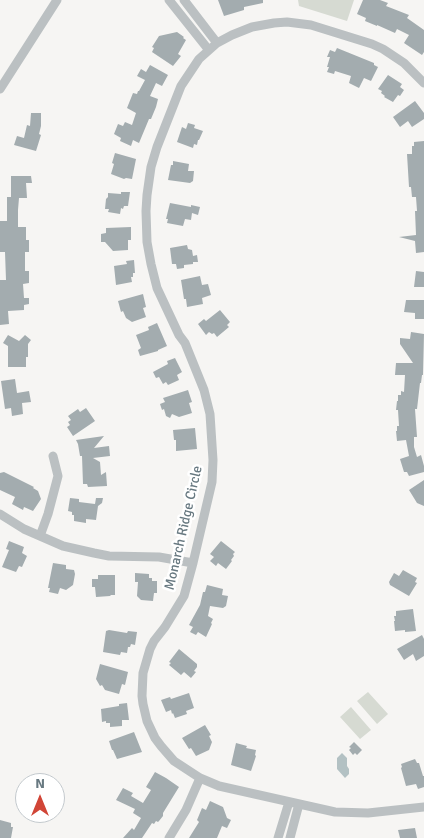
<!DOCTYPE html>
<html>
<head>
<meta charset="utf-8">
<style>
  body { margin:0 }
  #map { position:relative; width:424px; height:838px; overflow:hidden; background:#f6f5f3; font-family:Signika,sans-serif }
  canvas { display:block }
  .north { position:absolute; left:15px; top:773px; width:50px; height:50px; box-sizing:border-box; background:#fff; border:1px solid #c3c9cd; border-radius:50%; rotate:0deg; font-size:14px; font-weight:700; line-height:20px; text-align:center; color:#687981 }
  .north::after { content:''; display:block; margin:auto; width:18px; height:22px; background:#d14537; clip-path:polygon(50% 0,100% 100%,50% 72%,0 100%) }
</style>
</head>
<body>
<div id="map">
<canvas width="424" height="838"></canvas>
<div class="north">N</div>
</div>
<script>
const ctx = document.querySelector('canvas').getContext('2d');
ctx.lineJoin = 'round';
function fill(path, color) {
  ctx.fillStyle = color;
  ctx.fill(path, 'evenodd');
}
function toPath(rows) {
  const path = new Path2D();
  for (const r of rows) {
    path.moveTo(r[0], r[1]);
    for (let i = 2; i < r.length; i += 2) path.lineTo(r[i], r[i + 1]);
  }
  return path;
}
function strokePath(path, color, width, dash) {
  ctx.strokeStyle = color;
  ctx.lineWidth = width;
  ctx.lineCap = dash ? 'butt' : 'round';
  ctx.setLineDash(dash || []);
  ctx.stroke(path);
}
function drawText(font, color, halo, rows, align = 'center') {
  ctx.font = font + ' Signika,sans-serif';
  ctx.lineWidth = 5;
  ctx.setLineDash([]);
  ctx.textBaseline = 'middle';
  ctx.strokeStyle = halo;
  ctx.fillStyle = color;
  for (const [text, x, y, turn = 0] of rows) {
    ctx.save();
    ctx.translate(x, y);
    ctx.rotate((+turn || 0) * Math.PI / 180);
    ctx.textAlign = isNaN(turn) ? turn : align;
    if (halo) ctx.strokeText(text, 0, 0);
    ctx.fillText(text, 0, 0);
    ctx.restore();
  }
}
fill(toPath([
  [298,0,354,0,347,21,299,6],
  [368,692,388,714,377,724,357,701],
  [351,707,371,730,360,739,340,717]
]), '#d6dad2');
fill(toPath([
  [342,753,347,758,347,766,349,769,349,774,345,778,337,769,337,758]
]), '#b3c1c3');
fill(toPath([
  [218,0,263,0,263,3,244,7,244,10,224,16],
  [363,0,380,0,388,3,386,6,409,15,407,18,424,30,424,52,422,55,404,43,409,35,397,29,395,33,377,25,377,26,365,21,366,18,357,14],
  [177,32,184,37,183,38,186,40,178,54,181,56,173,66,152,52,154,48,152,47,159,36],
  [337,48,374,63,374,65,378,67,371,81,364,78,359,88,349,83,351,76,335,71,334,74,327,72,329,67,327,67,330,57,327,57,330,50,335,52],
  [150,65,168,75,162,86,156,83,150,96,158,99,156,107,151,119,149,119,139,143,133,140,131,146,120,141,121,138,114,134,118,124,123,126,125,122,132,125,136,113,127,108,133,93,137,94,138,91,139,91,145,80,137,76,141,69,146,72],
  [388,75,402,84,400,87,404,90,400,96,398,95,393,102,384,97,385,96,381,93,382,91,378,89],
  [415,101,424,113,424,119,412,127,408,121,400,127,393,117],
  [31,113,41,113,41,126,39,134,41,135,36,151,14,145,17,136,24,138,27,125,30,126],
  [188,123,195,125,194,128,203,131,199,140,198,140,197,145,194,144,193,148,177,142,182,127,186,129],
  [424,141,424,252,416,253,415,241,399,237,416,235,415,211,417,211,416,197,412,197,411,187,409,187,407,154,412,154,412,146,414,146,414,142],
  [115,153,136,159,132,179,126,178,124,179,111,174,114,164,112,163],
  [173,161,189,164,188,171,194,171,193,181,190,183,168,180,171,165,173,165],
  [11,176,31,176,32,183,26,183,27,198,19,198,18,210,18,227,26,227,26,240,29,240,29,252,25,252,25,271,29,271,29,283,23,284,24,298,29,298,29,304,24,305,24,310,8,311,9,324,0,325,0,280,6,280,5,252,0,252,0,221,7,221,7,197,11,197],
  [121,192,130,192,128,206,124,206,123,209,121,208,120,214,108,212,109,209,105,209,106,199,108,197,108,193,121,194],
  [170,203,191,207,191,205,200,207,198,215,192,213,191,220,185,219,183,226,167,223,168,219,166,219],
  [131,227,131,240,128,240,128,250,113,251,105,242,101,242,101,234,106,233,106,228],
  [187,245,188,249,192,250,193,256,197,255,198,262,193,262,193,264,184,265,184,268,177,269,176,264,172,264,170,248],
  [134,260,135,273,133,273,133,277,131,277,132,282,116,285,114,266,127,264,126,261],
  [416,271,424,272,424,287,414,287],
  [200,276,202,285,208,284,211,295,202,298,203,304,187,307,186,299,184,299,181,280],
  [143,294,146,307,143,308,146,317,132,322,126,318,123,311,121,312,118,301],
  [406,300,424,300,424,319,415,319,415,313,404,312],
  [220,310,230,322,227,325,229,327,217,337,214,333,212,334,209,332,206,335,198,324,204,319,206,321],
  [157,323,167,346,158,350,158,351,140,356,138,350,141,348,136,335,149,330,148,327],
  [411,332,424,334,423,375,422,375,421,383,420,383,417,409,415,409,417,437,414,437,414,447,417,457,421,455,424,466,424,472,409,476,407,472,404,472,400,459,409,456,406,440,397,441,396,431,397,431,397,426,399,426,398,410,396,410,397,401,398,401,398,395,401,395,401,391,404,392,405,375,395,375,396,363,413,363,400,344,400,338,410,339],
  [8,335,19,341,25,335,31,340,28,344,28,357,26,357,26,367,8,367,8,346,3,343],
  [175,358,182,372,177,375,179,380,168,385,166,382,163,384,159,377,156,378,153,372,168,364,167,361],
  [15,379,17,393,29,391,31,402,22,403,23,414,12,416,11,408,5,409,1,381],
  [188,390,192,402,189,403,192,413,179,417,172,414,170,418,166,416,164,409,162,410,160,404,165,402,163,398],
  [86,408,95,421,73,436,67,427,70,425,68,422,71,420,68,416,78,409,80,412],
  [195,428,197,449,176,451,176,440,174,440,173,430],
  [104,436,94,448,109,446,110,456,93,458,100,462,101,475,106,472,107,486,88,487,87,484,83,484,82,456,80,456,78,444,76,440],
  [4,472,34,487,33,488,38,491,41,499,33,511,24,507,23,510,12,504,15,497,0,490,0,473],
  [424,480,424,506,417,503,409,490],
  [70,498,79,499,79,502,95,504,96,498,103,498,102,503,98,506,96,520,86,519,86,523,74,521,74,515,72,515,72,512,68,511],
  [9,541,24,547,22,553,27,556,22,567,19,566,16,572,2,567,9,550,6,549],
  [221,541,235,552,233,554,234,556,231,560,232,561,226,569,218,563,216,566,210,561,214,557,210,554],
  [53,563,66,565,66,569,74,570,75,574,73,585,66,590,60,588,58,594,49,592,50,588,48,588],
  [403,570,417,578,415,582,417,583,409,596,390,585,389,582,394,573,399,576],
  [135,573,149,574,149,578,152,578,152,581,157,581,157,593,154,593,153,601,141,600,137,596,138,582,135,582],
  [98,575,115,575,115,595,111,595,110,596,96,597,95,587,92,587,92,579,98,579],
  [207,585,223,589,222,595,228,596,226,606,223,608,210,606,208,616,213,619,211,623,212,624,206,637,198,632,196,635,190,632,193,627,189,625,200,605,203,592,205,592],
  [413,609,416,631,405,632,405,630,395,631,394,621,395,621,394,616,396,616,396,611],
  [109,630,127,633,128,631,137,632,135,645,131,644,130,647,128,647,127,653,121,652,120,655,103,652,106,631],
  [422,635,424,639,424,656,416,661,413,654,404,660,397,649],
  [179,649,197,664,197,667,194,671,196,672,191,678,184,672,181,675,169,665,171,663,169,662],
  [100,664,128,672,125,685,122,684,119,694,105,690,102,685,100,686,96,679],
  [189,693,194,708,186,711,187,714,175,718,173,713,172,714,171,710,166,712,161,700,170,697,171,699],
  [127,703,129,720,122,720,122,726,110,727,110,723,106,723,106,721,102,722,101,709,119,706,119,704],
  [205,725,211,735,209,736,212,742,209,750,196,756,191,748,189,749,182,738],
  [134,732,142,752,117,759,113,750,112,750,109,741],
  [354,742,362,750,357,755,355,753,353,755,349,750,351,748,349,747],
  [236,743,247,746,246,748,256,750,255,755,256,756,251,771,231,765],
  [415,759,417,763,419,763,423,776,424,776,424,787,418,789,416,784,406,786,401,768,402,767,401,764],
  [155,772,166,778,179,787,163,813,163,816,159,821,158,822,156,821,154,824,152,823,142,838,123,838,132,828,134,830,141,818,133,813,135,809,116,800,123,788,133,793,131,796,143,803,151,790,146,787],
  [210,801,223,807,227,818,231,820,227,828,222,826,217,838,189,838,199,822,197,820,202,808,206,810],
  [0,820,11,823,11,827,13,827,11,838,0,838],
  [415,828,417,838,400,838,398,830]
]), '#a3acaf');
strokePath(toPath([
  [169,0,208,49],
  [184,0,217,43],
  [424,83,404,63,383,49,372,44,311,25,287,22,274,23,252,27,232,35,217,43,199,59,181,86,157,147,151,167,147,195,146,211,147,242,151,264,157,288,179,335,185,343,204,390,210,414,213,460,212,482,193,563,184,596,165,627,154,641,150,649,143,673,142,696,143,704,147,721,155,738,161,746,174,761,200,778,219,786,335,812,368,813,424,807],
  [0,89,57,0],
  [0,514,24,529,63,546,94,553,109,556,159,557,193,563],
  [40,536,48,514,58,476,53,456],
  [169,838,186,810,200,778],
  [278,838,289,802],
  [290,838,299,804]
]), '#bbc0c2', 9);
drawText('14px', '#687981', '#fff', [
  ["Monarch Ridge Circle",184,528,-77]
]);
</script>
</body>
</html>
